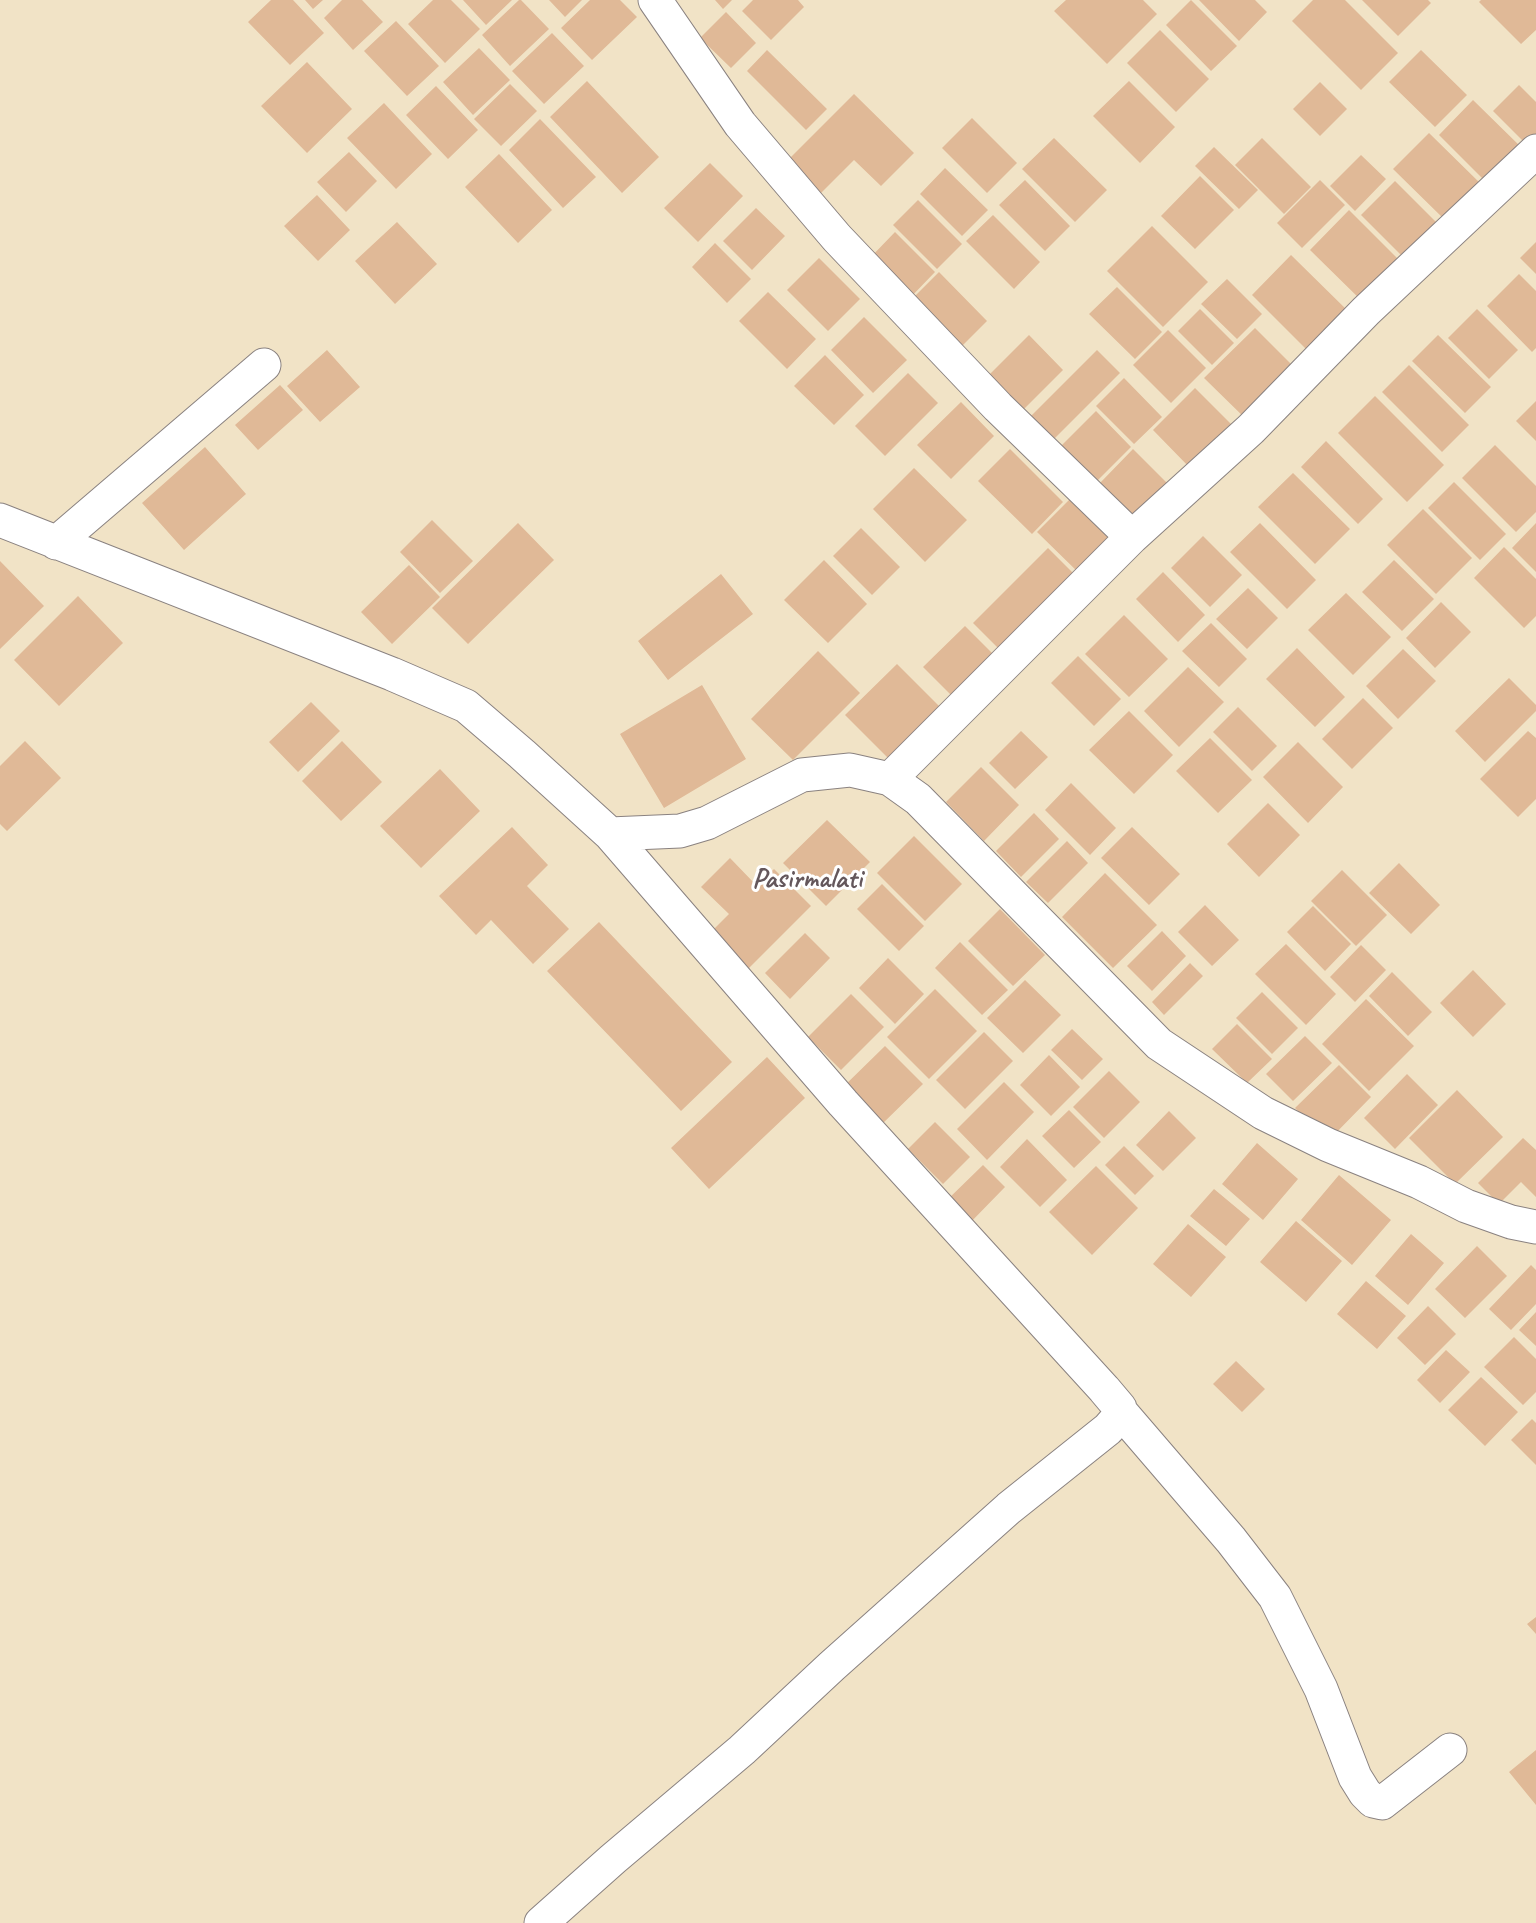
<!DOCTYPE html>
<html>
<head>
<meta charset="utf-8">
<style>
  body { margin:0 }
  canvas { display:block; background:#f1e3c6 }
</style>
</head>
<body>
<canvas width="1536" height="1923"></canvas>
<script>
const ctx = document.querySelector('canvas').getContext('2d');
ctx.lineJoin = 'round';
function fill(path, color) {
  ctx.fillStyle = color;
  ctx.fill(path, 'evenodd');
}
function toPath(rows) {
  const path = new Path2D();
  for (const r of rows) {
    path.moveTo(r[0], r[1]);
    for (let i = 2; i < r.length; i += 2) path.lineTo(r[i], r[i + 1]);
  }
  return path;
}
function strokePath(path, color, width, dash) {
  ctx.strokeStyle = color;
  ctx.lineWidth = width;
  ctx.lineCap = dash ? 'butt' : 'round';
  ctx.setLineDash(dash || []);
  ctx.stroke(path);
}
function drawText(font, color, halo, rows, align = 'center') {
  ctx.font = font + ' Caveat,sans-serif';
  ctx.lineWidth = 6;
  ctx.setLineDash([]);
  ctx.textBaseline = 'middle';
  ctx.strokeStyle = halo;
  ctx.fillStyle = color;
  for (const [text, x, y, turn = 0] of rows) {
    ctx.save();
    ctx.translate(x, y);
    ctx.rotate((+turn || 0) * Math.PI / 180);
    ctx.textAlign = isNaN(turn) ? turn : align;
    if (halo) ctx.strokeText(text, 0, 0);
    ctx.fillText(text, 0, 0);
    ctx.restore();
  }
}
fill(toPath([
  [271,0,293,0,324,33,290,65,248,22],
  [305,0,323,0,313,9],
  [342,0,362,0,383,22,353,50,324,18],
  [433,0,451,0,480,29,445,63,408,24],
  [463,0,512,0,486,25],
  [519,0,521,0,549,29,510,66,482,35],
  [549,0,582,0,565,17],
  [590,0,620,0,637,17,592,60,561,28],
  [715,0,732,0,723,9],
  [753,0,798,0,804,7,771,40,742,11],
  [1066,0,1143,0,1157,14,1107,64,1054,11],
  [1191,0,1237,46,1211,71,1166,25],
  [1199,0,1255,0,1267,12,1239,41],
  [1313,0,1345,0,1398,53,1361,90,1292,21],
  [1362,0,1428,0,1431,3,1398,36],
  [1481,0,1536,0,1536,30,1521,44,1479,2],
  [726,12,756,43,731,68,700,38],
  [396,21,439,66,407,96,364,51],
  [1160,30,1209,79,1176,112,1127,63],
  [552,33,584,66,544,104,512,71],
  [479,48,510,80,473,115,443,82],
  [767,50,827,109,806,130,747,71],
  [1421,50,1467,95,1435,127,1389,82],
  [307,62,352,109,307,153,261,106],
  [587,81,659,157,622,193,550,117],
  [1129,81,1175,127,1140,163,1093,116],
  [1320,82,1347,109,1320,136,1293,109],
  [510,84,537,111,501,146,474,119],
  [1519,85,1536,102,1536,141,1529,147,1493,111],
  [436,86,478,130,448,159,406,115],
  [854,94,914,153,881,186,854,160,814,200,781,167],
  [1473,100,1523,149,1488,184,1439,135],
  [384,103,432,154,396,189,347,138],
  [972,118,1017,163,987,193,942,148],
  [540,119,596,177,563,208,509,150],
  [1429,133,1482,185,1446,221,1393,169],
  [1054,138,1107,190,1075,222,1022,169],
  [1262,138,1311,187,1284,214,1235,165],
  [1214,147,1258,190,1239,209,1195,166],
  [349,152,377,181,346,212,317,182],
  [499,154,552,210,518,243,465,187],
  [1361,155,1386,179,1355,211,1330,186],
  [710,163,743,196,698,242,664,208],
  [945,168,988,210,962,236,920,194],
  [1200,176,1234,210,1195,249,1161,216],
  [1025,180,1070,226,1045,251,999,205],
  [1320,180,1345,205,1302,248,1277,223],
  [1395,181,1443,229,1409,263,1361,215],
  [317,195,350,230,318,261,284,226],
  [918,200,962,244,937,269,893,225],
  [756,208,785,236,752,270,723,241],
  [1349,210,1406,267,1367,306,1310,250],
  [993,215,1040,262,1014,289,966,241],
  [397,222,437,264,395,304,355,261],
  [1152,226,1208,282,1163,327,1107,271],
  [895,232,935,272,908,300,868,260],
  [1536,242,1536,274,1520,258],
  [715,243,751,279,727,303,692,267],
  [1291,255,1351,314,1311,354,1252,295],
  [819,258,860,299,828,331,787,290],
  [939,272,987,321,955,353,906,305],
  [1519,274,1536,291,1536,348,1532,352,1487,306],
  [1227,279,1262,314,1237,339,1201,304],
  [1117,287,1162,332,1135,359,1089,314],
  [768,292,816,339,787,369,739,321],
  [1200,309,1234,343,1212,365,1178,331],
  [1477,309,1518,350,1489,379,1448,338],
  [864,317,907,360,873,393,831,350],
  [1255,328,1300,373,1250,423,1204,378],
  [1168,330,1206,368,1171,403,1133,365],
  [1029,335,1063,370,1016,417,981,383],
  [1438,335,1491,387,1465,413,1412,361],
  [327,350,360,387,320,422,287,386],
  [1097,350,1120,373,1054,439,1031,416],
  [825,355,864,395,834,425,794,386],
  [1409,365,1469,425,1442,452,1382,392],
  [908,373,938,403,885,456,855,426],
  [1124,378,1162,417,1134,444,1096,406],
  [280,385,303,410,258,450,235,425],
  [1195,388,1234,427,1192,470,1153,430],
  [1375,396,1444,465,1407,502,1338,433],
  [1536,401,1536,441,1516,421],
  [961,402,994,436,951,479,917,445],
  [1096,411,1131,447,1086,492,1051,456],
  [1326,441,1383,499,1358,524,1301,467],
  [1495,445,1536,486,1536,512,1516,532,1462,478],
  [205,447,246,494,184,550,142,503],
  [1010,449,1063,502,1032,534,978,481],
  [1133,449,1174,490,1141,524,1100,483],
  [914,468,967,520,925,562,873,509],
  [1293,473,1350,529,1315,564,1258,507],
  [1454,482,1506,534,1480,560,1428,508],
  [1073,496,1119,541,1083,577,1037,532],
  [1423,509,1472,558,1436,594,1387,545],
  [432,520,473,561,440,593,400,552],
  [518,523,554,560,468,644,432,608],
  [1260,523,1316,580,1287,609,1230,552],
  [1536,523,1536,572,1512,548],
  [861,528,900,567,872,595,833,556],
  [1203,536,1242,575,1210,607,1171,568],
  [1504,547,1536,579,1536,616,1524,628,1474,578],
  [1048,548,1081,581,1006,656,973,623],
  [824,560,867,604,828,643,784,600],
  [1394,560,1434,599,1402,631,1362,592],
  [0,561,44,606,0,649],
  [409,565,440,597,392,644,361,612],
  [1163,572,1205,615,1178,642,1136,599],
  [721,574,753,614,668,680,638,641],
  [1248,588,1278,618,1247,649,1216,619],
  [1346,593,1391,637,1353,675,1308,630],
  [78,596,123,643,59,706,14,660],
  [1441,602,1471,632,1435,668,1406,638],
  [1124,615,1168,659,1129,697,1085,654],
  [1211,623,1247,659,1219,687,1182,651],
  [965,626,1002,663,961,705,923,667],
  [1297,648,1345,697,1315,727,1266,679],
  [1403,649,1436,681,1398,719,1366,686],
  [818,651,860,693,793,760,751,719],
  [1078,656,1121,699,1094,726,1051,683],
  [897,664,942,709,891,761,845,715],
  [1188,667,1224,702,1179,747,1144,711],
  [1509,678,1536,705,1536,711,1485,762,1455,731],
  [702,685,746,759,664,808,620,734],
  [1363,698,1393,728,1352,769,1322,739],
  [311,702,340,731,298,772,269,742],
  [1238,707,1277,746,1252,771,1213,732],
  [1129,711,1173,755,1134,794,1089,750],
  [1021,731,1048,757,1015,789,989,763],
  [1528,731,1536,738,1536,799,1518,817,1480,779],
  [1210,738,1252,780,1218,813,1176,771],
  [25,741,61,778,7,831,0,824,0,766],
  [342,741,382,782,341,821,302,781],
  [1298,742,1343,787,1308,823,1263,777],
  [981,767,1019,805,984,841,946,802],
  [440,769,480,811,421,868,380,826],
  [1071,783,1116,828,1090,855,1045,810],
  [1268,803,1300,835,1259,877,1227,844],
  [1034,813,1059,839,1021,877,996,851],
  [827,820,870,862,826,906,783,863],
  [512,827,548,865,527,886,569,929,533,964,491,920,476,935,439,896],
  [1132,827,1180,874,1149,905,1101,858],
  [914,836,962,884,925,921,877,873],
  [1067,841,1088,863,1048,903,1026,882],
  [730,858,757,886,774,869,811,906,743,974,706,937,729,914,701,887],
  [1399,863,1440,905,1411,934,1369,893],
  [1342,870,1387,915,1356,946,1311,901],
  [1105,873,1157,925,1113,968,1062,917],
  [882,884,924,926,899,951,857,909],
  [1205,905,1239,940,1212,966,1178,932],
  [1313,906,1351,944,1325,971,1287,932],
  [1000,909,1045,955,1013,986,968,941],
  [599,922,732,1062,681,1111,547,971],
  [1162,931,1186,956,1152,991,1127,966],
  [805,933,830,958,790,999,765,973],
  [960,942,1008,990,982,1015,935,968],
  [1286,944,1336,994,1306,1025,1255,974],
  [1361,945,1386,970,1355,1002,1330,977],
  [888,958,924,994,895,1024,859,988],
  [1190,963,1203,976,1164,1015,1152,1002],
  [1473,970,1506,1004,1473,1037,1440,1003],
  [1392,972,1432,1012,1408,1036,1369,996],
  [1025,980,1061,1015,1023,1053,987,1018],
  [935,989,977,1031,929,1079,887,1037],
  [1262,992,1298,1028,1272,1054,1236,1018],
  [851,994,884,1027,841,1070,808,1037],
  [1366,999,1414,1046,1369,1091,1322,1044],
  [1237,1024,1272,1059,1247,1083,1212,1049],
  [1072,1029,1103,1059,1082,1080,1051,1050],
  [984,1032,1013,1061,965,1109,936,1080],
  [1305,1036,1332,1063,1293,1101,1266,1074],
  [885,1046,923,1084,878,1128,840,1090],
  [1049,1055,1080,1087,1051,1116,1020,1085],
  [767,1057,805,1098,709,1189,671,1148],
  [1339,1065,1371,1097,1328,1141,1295,1108],
  [1109,1071,1140,1102,1104,1138,1073,1107],
  [1407,1074,1438,1105,1395,1149,1364,1118],
  [1004,1082,1034,1112,987,1160,957,1129],
  [1457,1090,1503,1137,1455,1184,1409,1138],
  [1069,1110,1101,1142,1074,1168,1042,1136],
  [1169,1111,1196,1138,1163,1171,1136,1145],
  [935,1122,970,1157,943,1184,908,1149],
  [1523,1138,1536,1150,1536,1197,1521,1182,1499,1204,1478,1183],
  [1027,1139,1067,1180,1040,1207,1000,1167],
  [1257,1143,1298,1179,1263,1220,1222,1184],
  [1124,1146,1154,1176,1135,1195,1105,1165],
  [983,1165,1005,1187,967,1226,944,1203],
  [1096,1166,1138,1208,1092,1255,1049,1212],
  [1339,1175,1391,1220,1352,1265,1301,1220],
  [1214,1189,1250,1219,1226,1246,1190,1216],
  [1296,1221,1342,1261,1306,1302,1260,1262],
  [1188,1224,1226,1257,1191,1297,1153,1264],
  [1411,1234,1444,1263,1408,1305,1375,1276],
  [1477,1246,1507,1276,1465,1318,1435,1289],
  [1531,1265,1536,1270,1536,1304,1511,1330,1489,1309],
  [1366,1281,1406,1316,1377,1349,1337,1314],
  [1428,1306,1456,1334,1425,1365,1397,1338],
  [1536,1312,1536,1346,1519,1330],
  [1514,1337,1536,1359,1536,1392,1523,1405,1484,1367],
  [1446,1350,1470,1372,1440,1403,1417,1380],
  [1236,1361,1265,1389,1242,1412,1213,1384],
  [1481,1377,1518,1412,1485,1446,1448,1410],
  [1532,1419,1536,1423,1536,1465,1511,1440],
  [1536,1617,1536,1634,1527,1624],
  [1536,1750,1536,1805,1509,1772]
]), '#e0b997');
const street = toPath([
  [655,0,740,124,837,238,998,407,1132,537],
  [0,520,392,674,466,706,522,754,610,834,680,831,707,823,802,775,850,770,890,779,918,799,1159,1044,1263,1113,1328,1145,1419,1182,1466,1206,1511,1222,1536,1227],
  [56,543,264,365],
  [890,779,1132,537,1251,429,1366,311,1536,151],
  [1121,1412,1231,1540,1275,1597,1321,1689,1355,1777,1365,1793,1373,1801,1382,1803,1450,1750],
  [541,1923,613,1859,742,1750,832,1666,1009,1508,1108,1429,1121,1414,1120,1408,1104,1389,843,1103,610,834]
]);
strokePath(street, '#8a8280', 35);
strokePath(street, '#fff', 33);
drawText('bold 28px', '#64575b', '#fff', [
  ["Pasirmalati",807,880]
]);
</script>
</body>
</html>
